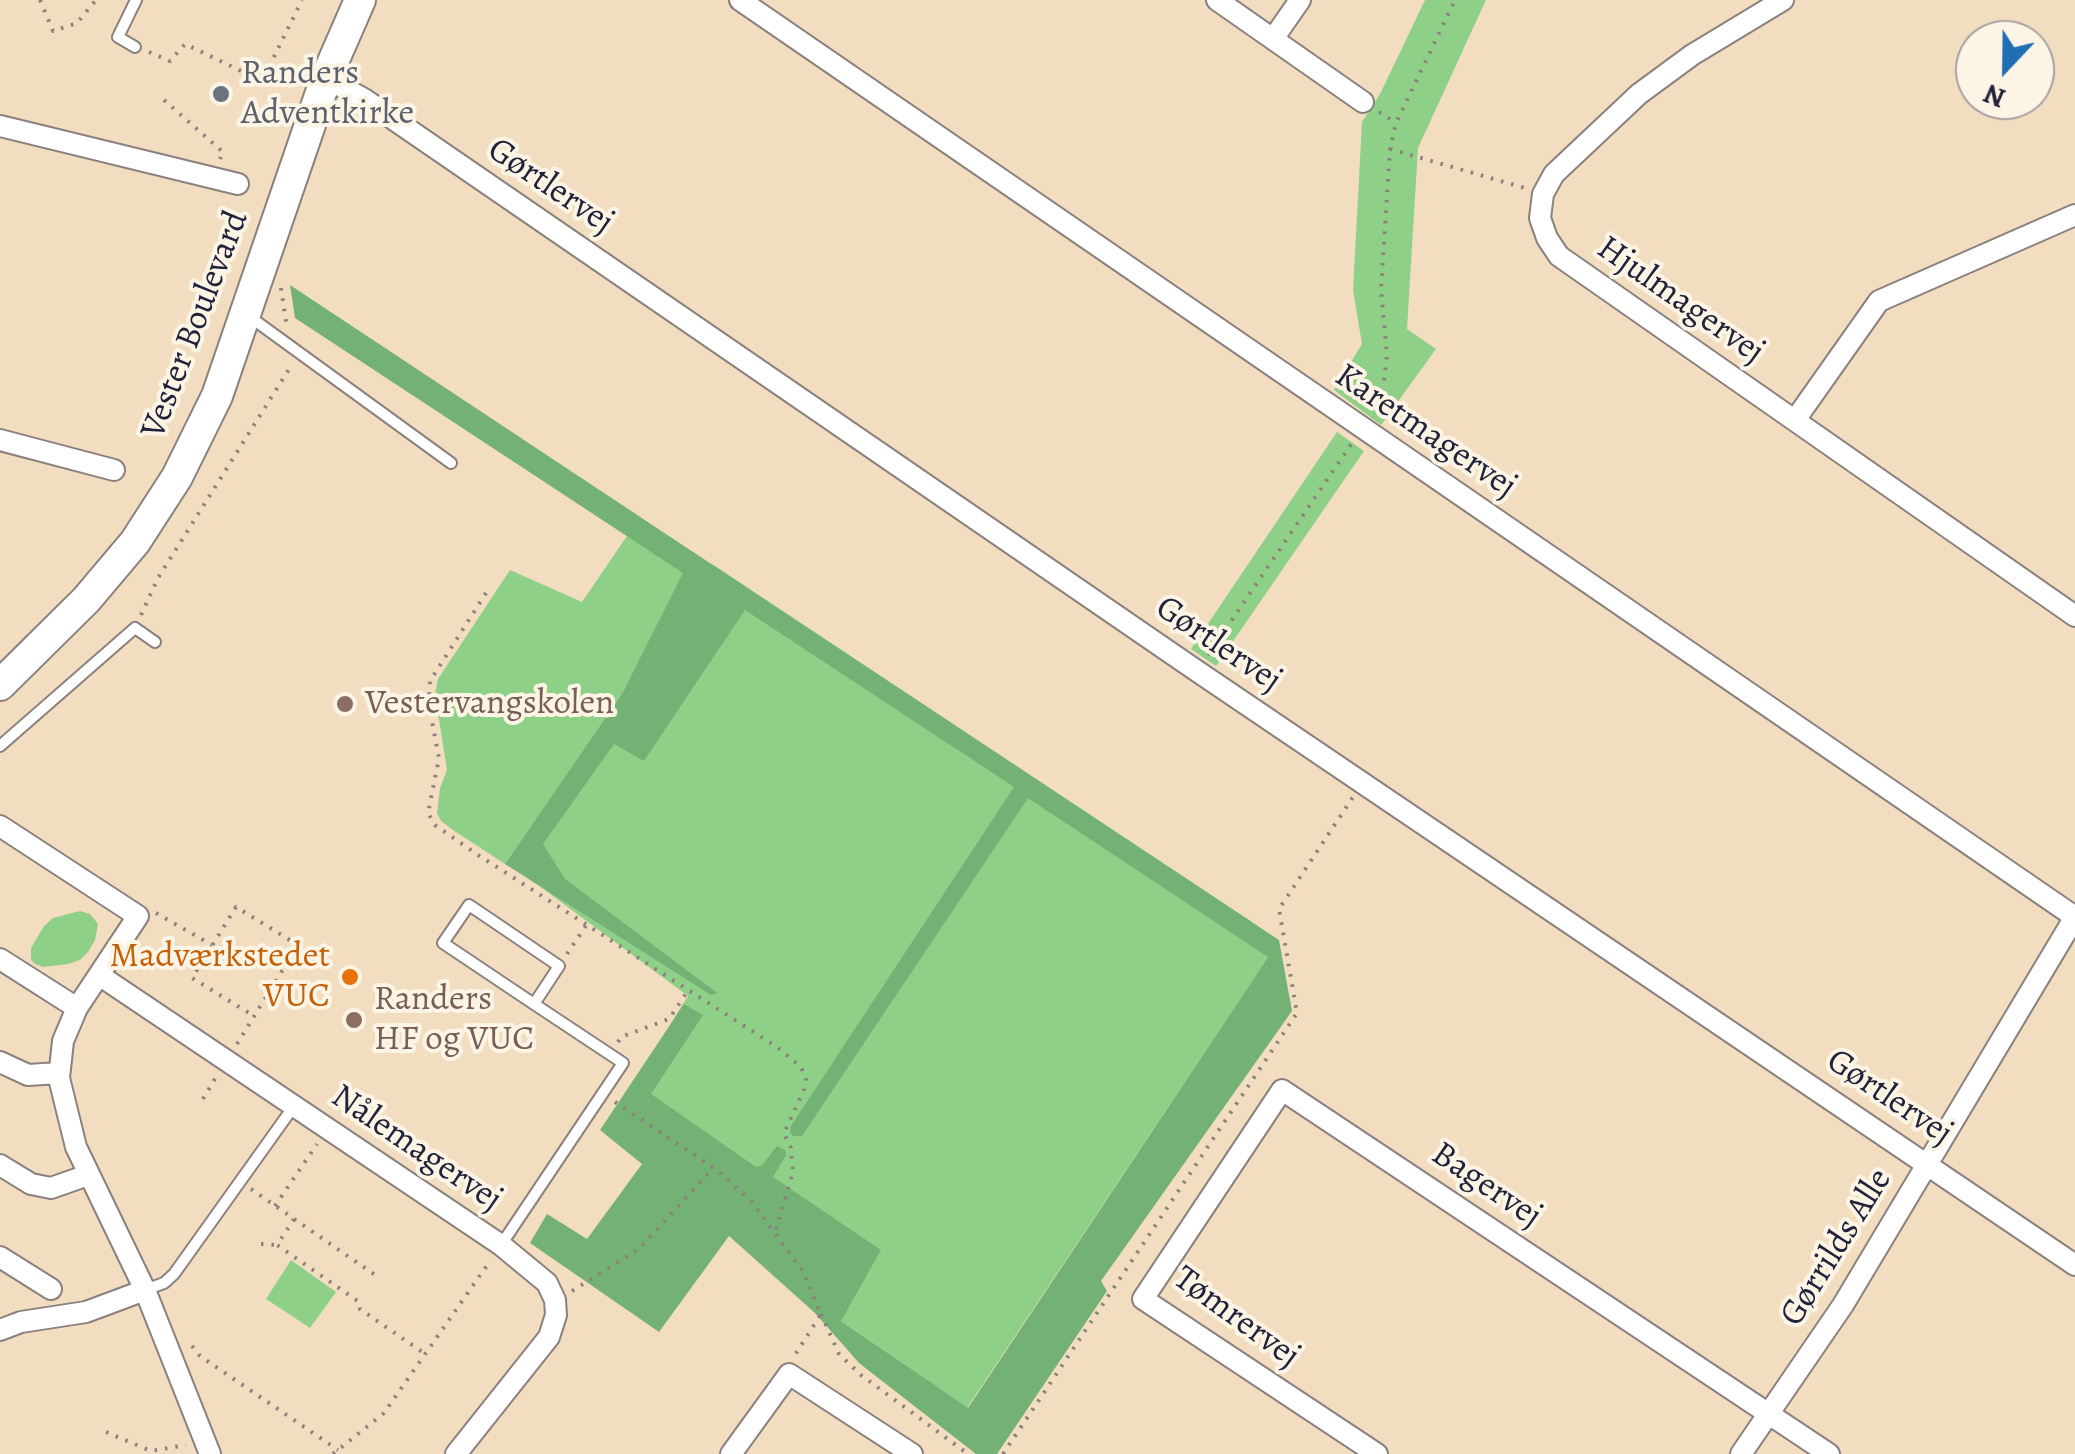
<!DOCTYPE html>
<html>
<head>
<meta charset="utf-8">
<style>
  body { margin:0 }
  #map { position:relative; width:2075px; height:1454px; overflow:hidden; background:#f3ddc0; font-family:Alegreya,serif }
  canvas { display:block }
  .north { position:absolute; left:1955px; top:20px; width:100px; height:100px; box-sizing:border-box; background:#fcf5e5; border:2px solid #a5a1a1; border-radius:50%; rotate:202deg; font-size:28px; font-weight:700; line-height:40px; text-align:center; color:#22223b }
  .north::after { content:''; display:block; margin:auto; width:35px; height:45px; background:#1f6fb2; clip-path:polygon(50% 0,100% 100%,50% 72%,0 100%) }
</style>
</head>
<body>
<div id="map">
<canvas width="2075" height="1454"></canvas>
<div class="north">N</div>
</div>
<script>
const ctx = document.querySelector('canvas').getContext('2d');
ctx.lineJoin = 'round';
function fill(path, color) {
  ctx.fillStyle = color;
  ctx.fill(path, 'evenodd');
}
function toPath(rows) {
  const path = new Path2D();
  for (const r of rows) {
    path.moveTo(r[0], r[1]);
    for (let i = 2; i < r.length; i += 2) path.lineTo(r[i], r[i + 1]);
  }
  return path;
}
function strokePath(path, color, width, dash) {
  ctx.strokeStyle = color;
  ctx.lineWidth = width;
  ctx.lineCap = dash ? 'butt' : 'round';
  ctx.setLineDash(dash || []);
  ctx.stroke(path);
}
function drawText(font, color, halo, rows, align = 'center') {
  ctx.font = font + ' Alegreya,serif';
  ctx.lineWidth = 8;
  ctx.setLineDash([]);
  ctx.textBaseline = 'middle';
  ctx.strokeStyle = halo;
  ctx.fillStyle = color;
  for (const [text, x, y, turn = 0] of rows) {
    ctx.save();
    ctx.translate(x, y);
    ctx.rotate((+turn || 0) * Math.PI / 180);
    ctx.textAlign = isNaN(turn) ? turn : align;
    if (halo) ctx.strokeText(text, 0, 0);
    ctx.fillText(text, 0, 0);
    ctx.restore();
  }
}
fill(toPath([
  [1425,0,1486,0,1418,148,1407,329,1436,349,1381,425,1334,390,1362,344,1353,290,1362,122,1380,94],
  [1337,432,1364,451,1216,666,1191,649],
  [627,536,686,574,623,692,505,864,453,830,441,821,437,813,440,788,447,770,435,694,438,679,510,570,582,602],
  [712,564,1252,922,1268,957,967,1408,840,1320,878,1253,631,1088,688,996,515,868],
  [80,911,90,914,98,924,95,940,88,952,80,960,68,964,43,967,35,964,31,960,31,948,44,926,53,918],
  [291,1260,336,1292,310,1328,266,1299]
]), '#8fd088');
fill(toPath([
  [290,285,1279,940,1292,1011,1101,1281,1107,1291,997,1454,976,1454,859,1363,815,1313,729,1236,659,1332,530,1243,547,1214,587,1239,642,1164,600,1130,684,1004,703,1015,651,1094,756,1167,762,1165,777,1146,785,1150,786,1155,773,1177,881,1250,841,1321,968,1408,1268,957,1028,798,802,1136,793,1136,790,1133,791,1126,1014,787,745,610,644,761,614,744,543,844,565,879,717,993,711,995,505,864,623,692,683,573,295,318]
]), '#73b274');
const service = toPath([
  [135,47,118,37,136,0],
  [250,317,451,463],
  [0,746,135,628,155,642],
  [501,1245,623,1063,534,1004,559,966,469,905,443,943,534,1004],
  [145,1290,164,1283,174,1274,294,1106]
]);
const minor = toPath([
  [740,0,2075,917],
  [1217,0,1363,102],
  [1783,0,1692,55,1639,94,1554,174,1543,194,1540,218,1547,238,1559,256,2075,616],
  [1273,39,1300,0],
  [326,78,364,99,1197,671,2075,1265],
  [0,126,238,184],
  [1795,420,1879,301,2075,215],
  [0,440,114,470],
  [0,826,138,916,77,1008,63,1041,59,1078,76,1147,145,1290,210,1454],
  [0,959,77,1008],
  [99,975,501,1245,547,1283,555,1300,556,1315,549,1337,456,1454],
  [0,1062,28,1075,59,1073],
  [0,1165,31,1184,51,1188,88,1175],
  [0,1257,51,1289],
  [0,1330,21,1322,86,1312,145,1290],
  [731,1454,789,1374,912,1454],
  [1377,1454,1143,1299,1282,1090,1829,1454],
  [1741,1454,1843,1305,2075,917]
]);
const secondary = toPath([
  [0,685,86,600,135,542,177,477,217,396,326,78,360,0]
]);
strokePath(service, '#8a807e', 14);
strokePath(minor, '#8a807e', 24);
strokePath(secondary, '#8a807e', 34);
strokePath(toPath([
  [40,0,53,31,77,23,96,0],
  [149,52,170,61,185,44,262,81,302,0],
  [164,100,223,152,220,159],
  [1379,112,1396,123],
  [1390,149,1525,188],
  [281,288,287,328],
  [1371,409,1384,381,1387,355,1381,289,1390,149,1396,123,1455,0],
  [486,593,430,681,429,706,439,758,428,813,435,825,475,853,777,1047,801,1067,806,1079,804,1090,784,1133,791,1148,793,1172,775,1233],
  [141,615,158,578,291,366],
  [1208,655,1352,443],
  [156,913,212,945],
  [567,954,587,924],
  [618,1042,621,1037,669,1019,689,989],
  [237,1044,298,945,236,907,192,978,254,1016],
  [203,1099,216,1077],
  [615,1102,718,1171,752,1202,802,1270,821,1314,795,1355],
  [251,1189,378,1277],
  [275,1206,317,1144],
  [294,1219,277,1245,359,1302,360,1309,425,1354],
  [261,1244,277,1245],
  [572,1291,639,1249,713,1168],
  [821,1314,839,1354,861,1375,968,1454],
  [192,1346,200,1356,338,1450],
  [106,1432,151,1451,186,1445],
  [333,1454,384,1413,490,1261],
  [1003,1454,1297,1013,1279,909,1353,797]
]), '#8a807e', 4, [2.5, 8]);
strokePath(service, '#fff', 10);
strokePath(minor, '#fff', 20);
strokePath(secondary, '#fff', 30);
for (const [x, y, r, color] of [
  [221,94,10,"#6b7280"],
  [345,704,10,"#8d6e63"],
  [350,977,10,"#e8710a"],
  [354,1020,10,"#8d6e63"]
]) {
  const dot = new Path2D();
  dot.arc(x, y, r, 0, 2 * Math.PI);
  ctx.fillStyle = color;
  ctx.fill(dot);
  strokePath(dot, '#fcf5e5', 4);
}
drawText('35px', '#5b616d', '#fcf5e5', [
  ["Randers",241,74],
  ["Adventkirke",241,114]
], 'left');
drawText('35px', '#22223b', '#fcf5e5', [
  ["Gørtlervej",550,187,34],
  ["Hjulmagervej",1680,301,35],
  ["Vester Boulevard",196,325,-69],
  ["Karetmagervej",1425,432,34],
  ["Gørtlervej",1218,645,34],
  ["Gørtlervej",1889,1098,34],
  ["Nålemagervej",416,1149,34],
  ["Bagervej",1486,1186,34],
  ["Gørrilds Alle",1837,1248,-58],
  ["Tømrervej",1236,1318,36]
]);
drawText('35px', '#785e54', '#fcf5e5', [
  ["Vestervangskolen",365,704],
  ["Randers",374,1000],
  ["HF og VUC",374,1040]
], 'left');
drawText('35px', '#c56008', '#fcf5e5', [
  ["Madværkstedet",330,957],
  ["VUC",330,997]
], 'right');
</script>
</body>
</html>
